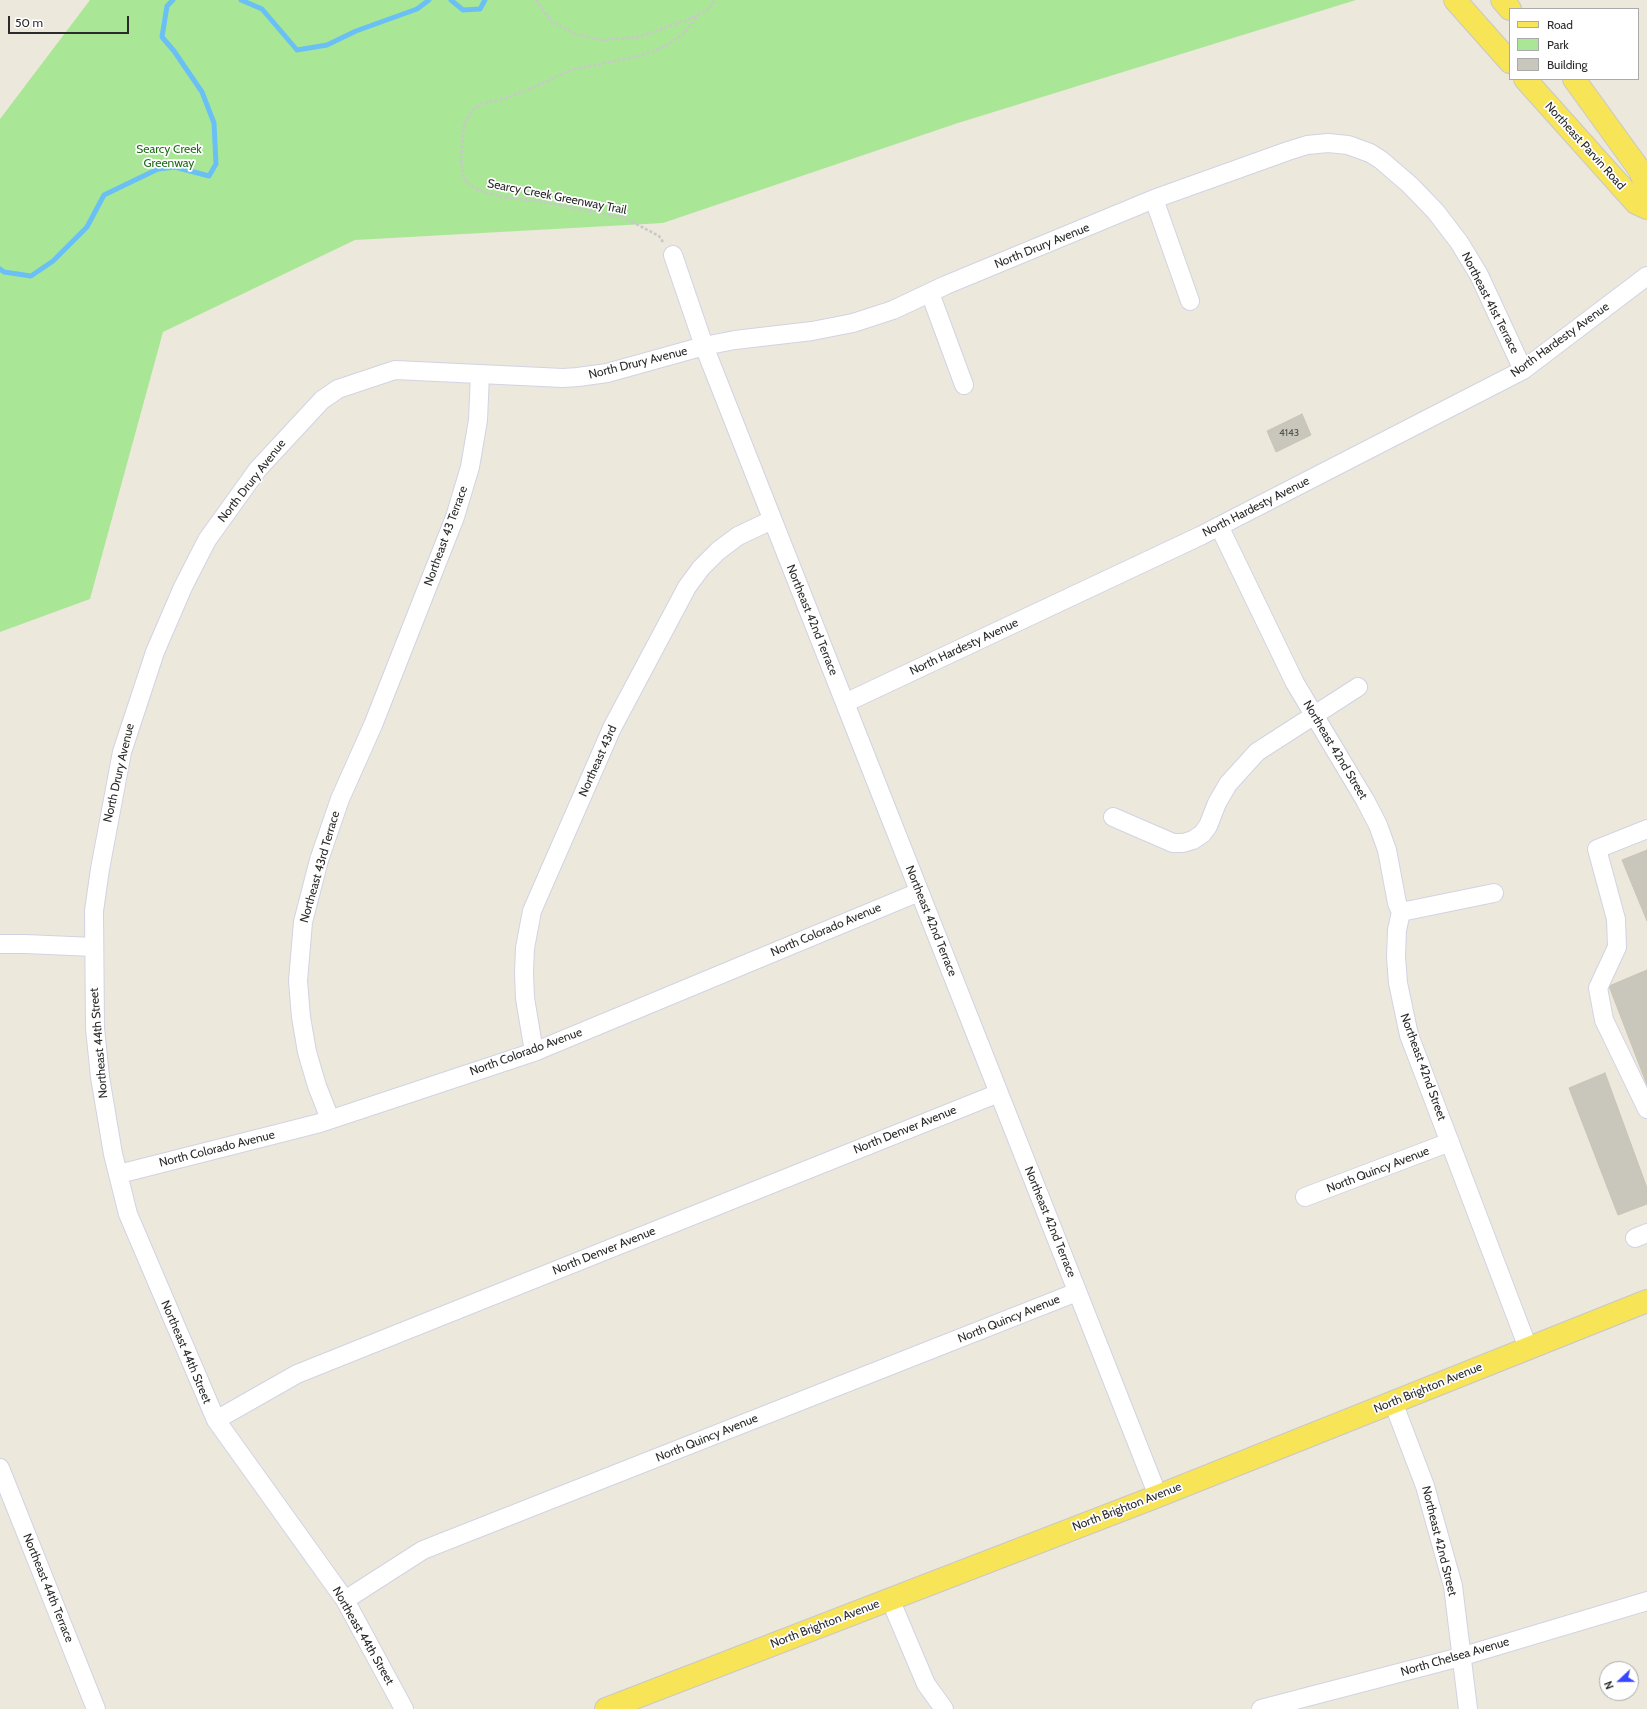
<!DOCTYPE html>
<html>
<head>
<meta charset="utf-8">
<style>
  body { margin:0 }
  #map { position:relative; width:1647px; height:1709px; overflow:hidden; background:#ede8dc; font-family:Cabin,sans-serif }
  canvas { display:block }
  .legend { position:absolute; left:1509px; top:8px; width:130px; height:72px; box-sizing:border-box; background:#fff; border:1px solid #aaa; margin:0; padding:5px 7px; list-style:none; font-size:12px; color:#2b2b2b }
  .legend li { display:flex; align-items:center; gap:8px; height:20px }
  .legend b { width:20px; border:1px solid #aaa }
  .north { position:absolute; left:1599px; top:1661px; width:40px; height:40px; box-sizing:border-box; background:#fff; border:1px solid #aaa; border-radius:50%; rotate:248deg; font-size:11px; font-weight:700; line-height:16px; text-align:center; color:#2b2b2b }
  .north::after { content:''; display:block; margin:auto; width:14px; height:18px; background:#3847ff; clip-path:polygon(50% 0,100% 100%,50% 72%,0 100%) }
  .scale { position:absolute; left:8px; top:16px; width:121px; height:18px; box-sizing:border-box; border:2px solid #2b2b2b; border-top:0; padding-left:5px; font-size:12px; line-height:14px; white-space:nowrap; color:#2b2b2b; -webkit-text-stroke:3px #fff; paint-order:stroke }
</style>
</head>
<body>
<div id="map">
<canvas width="1647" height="1709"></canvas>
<ul class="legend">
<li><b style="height:5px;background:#f8e457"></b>Road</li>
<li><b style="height:11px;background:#a9e796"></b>Park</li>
<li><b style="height:11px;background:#c9c6bb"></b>Building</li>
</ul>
<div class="north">N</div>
<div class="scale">50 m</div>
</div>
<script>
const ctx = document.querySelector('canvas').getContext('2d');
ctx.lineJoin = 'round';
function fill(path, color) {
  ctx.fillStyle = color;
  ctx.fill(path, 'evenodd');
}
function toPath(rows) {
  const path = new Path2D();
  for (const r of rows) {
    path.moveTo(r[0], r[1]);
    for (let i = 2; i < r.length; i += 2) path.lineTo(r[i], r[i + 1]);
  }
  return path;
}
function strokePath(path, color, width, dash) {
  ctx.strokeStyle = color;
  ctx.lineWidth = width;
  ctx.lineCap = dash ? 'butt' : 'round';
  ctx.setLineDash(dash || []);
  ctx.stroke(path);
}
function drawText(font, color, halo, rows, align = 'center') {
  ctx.font = font + ' Cabin,sans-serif';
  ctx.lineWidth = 3.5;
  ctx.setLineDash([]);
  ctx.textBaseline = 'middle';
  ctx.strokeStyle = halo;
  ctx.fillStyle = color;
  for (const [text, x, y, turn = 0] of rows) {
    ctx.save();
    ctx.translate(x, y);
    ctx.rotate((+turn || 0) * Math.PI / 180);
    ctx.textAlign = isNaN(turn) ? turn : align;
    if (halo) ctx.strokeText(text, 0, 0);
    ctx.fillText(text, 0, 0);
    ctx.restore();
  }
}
fill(toPath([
  [90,0,1356,0,958,123,663,223,355,240,163,332,90,599,0,632,0,119]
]), '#a9e796');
strokePath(toPath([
  [241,0,262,9,297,50,327,45,356,31,417,9,429,0],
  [451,0,463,10,480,9,485,0],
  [0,269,4,272,31,276,53,261,87,227,104,195,158,169,175,167,209,176,216,164,214,123,202,92,174,51,162,37,167,6,173,0]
]), '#6ac0f5', 5);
const building = toPath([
  [1302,414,1311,435,1276,452,1267,431,1302,414],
  [1647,850,1647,921,1622,860,1647,850],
  [1647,970,1647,1085,1609,986,1647,970],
  [1605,1073,1647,1188,1647,1204,1618,1215,1569,1088,1605,1073]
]);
fill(building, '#c9c6bb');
strokePath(building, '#c9c4b6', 1);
const minor = toPath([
  [1154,199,1190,301],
  [673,255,704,346,1158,1496],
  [930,293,964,385],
  [1219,526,1295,683,1365,800,1378,825,1387,850,1397,903,1401,912,1397,930,1396,957,1398,983,1409,1035,1528,1348],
  [845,703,1200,536,1523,370,1647,276],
  [1113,817,1173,843,1183,843,1193,840,1202,834,1208,826,1217,803,1228,784,1257,752,1358,687],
  [1647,829,1597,849,1616,919,1617,947,1598,988,1604,1020,1647,1109],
  [1401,912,1494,893],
  [0,944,25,944,94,947],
  [534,1052,525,998,524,973,525,948,532,911,612,728,687,587,701,568,718,551,738,536,772,520],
  [330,1119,317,1086,307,1052,301,1017,298,981,303,922,319,860,340,799,373,725,455,517,470,467,478,420,480,374],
  [119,1174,320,1123,534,1052,919,892],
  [1305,1197,1450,1142],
  [1635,1238,1647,1233],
  [1393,1402,1425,1486,1453,1586,1468,1709],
  [216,1420,297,1374,999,1093],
  [0,1468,96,1709],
  [890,1599,926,1684,944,1709],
  [345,1600,423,1550,1077,1292],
  [404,1709,345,1600,216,1420,128,1214,113,1154,100,1077,95,1028,94,911,100,869,122,752,155,652,183,587,207,540,258,469,322,400,338,389,395,370,563,378,578,377,607,373,704,346,735,340,812,331,853,323,893,310,946,285,1154,199,1288,151,1307,145,1328,143,1348,145,1370,153,1381,160,1410,185,1436,212,1459,242,1479,275,1523,370],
  [1261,1709,1460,1657,1647,1601]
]);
const major = toPath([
  [1455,0,1510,62],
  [1502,0,1510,9],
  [1525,79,1636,203,1647,208],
  [1574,79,1639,169,1647,187],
  [606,1709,1158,1496,1647,1301]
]);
strokePath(minor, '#d1d3e4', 20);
strokePath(major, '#c8c8c8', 24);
strokePath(toPath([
  [536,0,551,21,575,34,602,40,639,37,692,18,710,8,715,0],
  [663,242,659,236,625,218,537,201,502,197,475,189,464,179,461,159,464,124,472,110,481,104,506,98,535,87,570,70,639,56,666,46,684,33,700,13]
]), '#c8c8c8', 2.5, [3, 2]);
strokePath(minor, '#fff', 18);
strokePath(major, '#f8e457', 22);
drawText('10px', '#52524f', null, [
  ["4143",1289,433]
]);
drawText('12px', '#2b2b2b', '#fff', [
  ["Northeast Parvin Road",1585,146,48],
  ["Searcy Creek Greenway Trail",557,197,11],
  ["North Drury Avenue",1042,246,-22],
  ["Northeast 41st Terrace",1490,303,63],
  ["North Hardesty Avenue",1560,340,-36],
  ["North Drury Avenue",638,363,-14],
  ["North Drury Avenue",252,481,-52],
  ["North Hardesty Avenue",1256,507,-27],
  ["Northeast 43 Terrace",446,536,-70],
  ["Northeast 42nd Terrace",812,620,68],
  ["North Hardesty Avenue",964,647,-25],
  ["Northeast 42nd Street",1335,750,59],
  ["Northeast 43rd",598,761,-66],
  ["North Drury Avenue",119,773,-77],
  ["Northeast 43rd Terrace",320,867,-74],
  ["Northeast 42nd Terrace",931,921,68],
  ["North Colorado Avenue",826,930,-23],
  ["Northeast 44th Street",99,1043,-95],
  ["North Colorado Avenue",526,1052,-20],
  ["Northeast 42nd Street",1423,1067,70],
  ["North Denver Avenue",905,1130,-22],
  ["North Colorado Avenue",217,1149,-14],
  ["North Quincy Avenue",1378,1170,-21],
  ["Northeast 42nd Terrace",1050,1222,68],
  ["North Denver Avenue",604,1251,-22],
  ["North Quincy Avenue",1009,1319,-22],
  ["Northeast 44th Street",186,1352,67],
  ["North Brighton Avenue",1428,1388,-22],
  ["North Quincy Avenue",707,1438,-22],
  ["North Brighton Avenue",1127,1507,-21],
  ["Northeast 42nd Street",1439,1541,76],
  ["Northeast 44th Terrace",48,1588,68],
  ["North Brighton Avenue",825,1624,-21],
  ["Northeast 44th Street",363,1636,60],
  ["North Chelsea Avenue",1455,1657,-16]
]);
drawText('12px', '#1f6c17', '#fff', [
  ["Searcy Creek",169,149],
  ["Greenway",169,163]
]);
</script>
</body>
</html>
